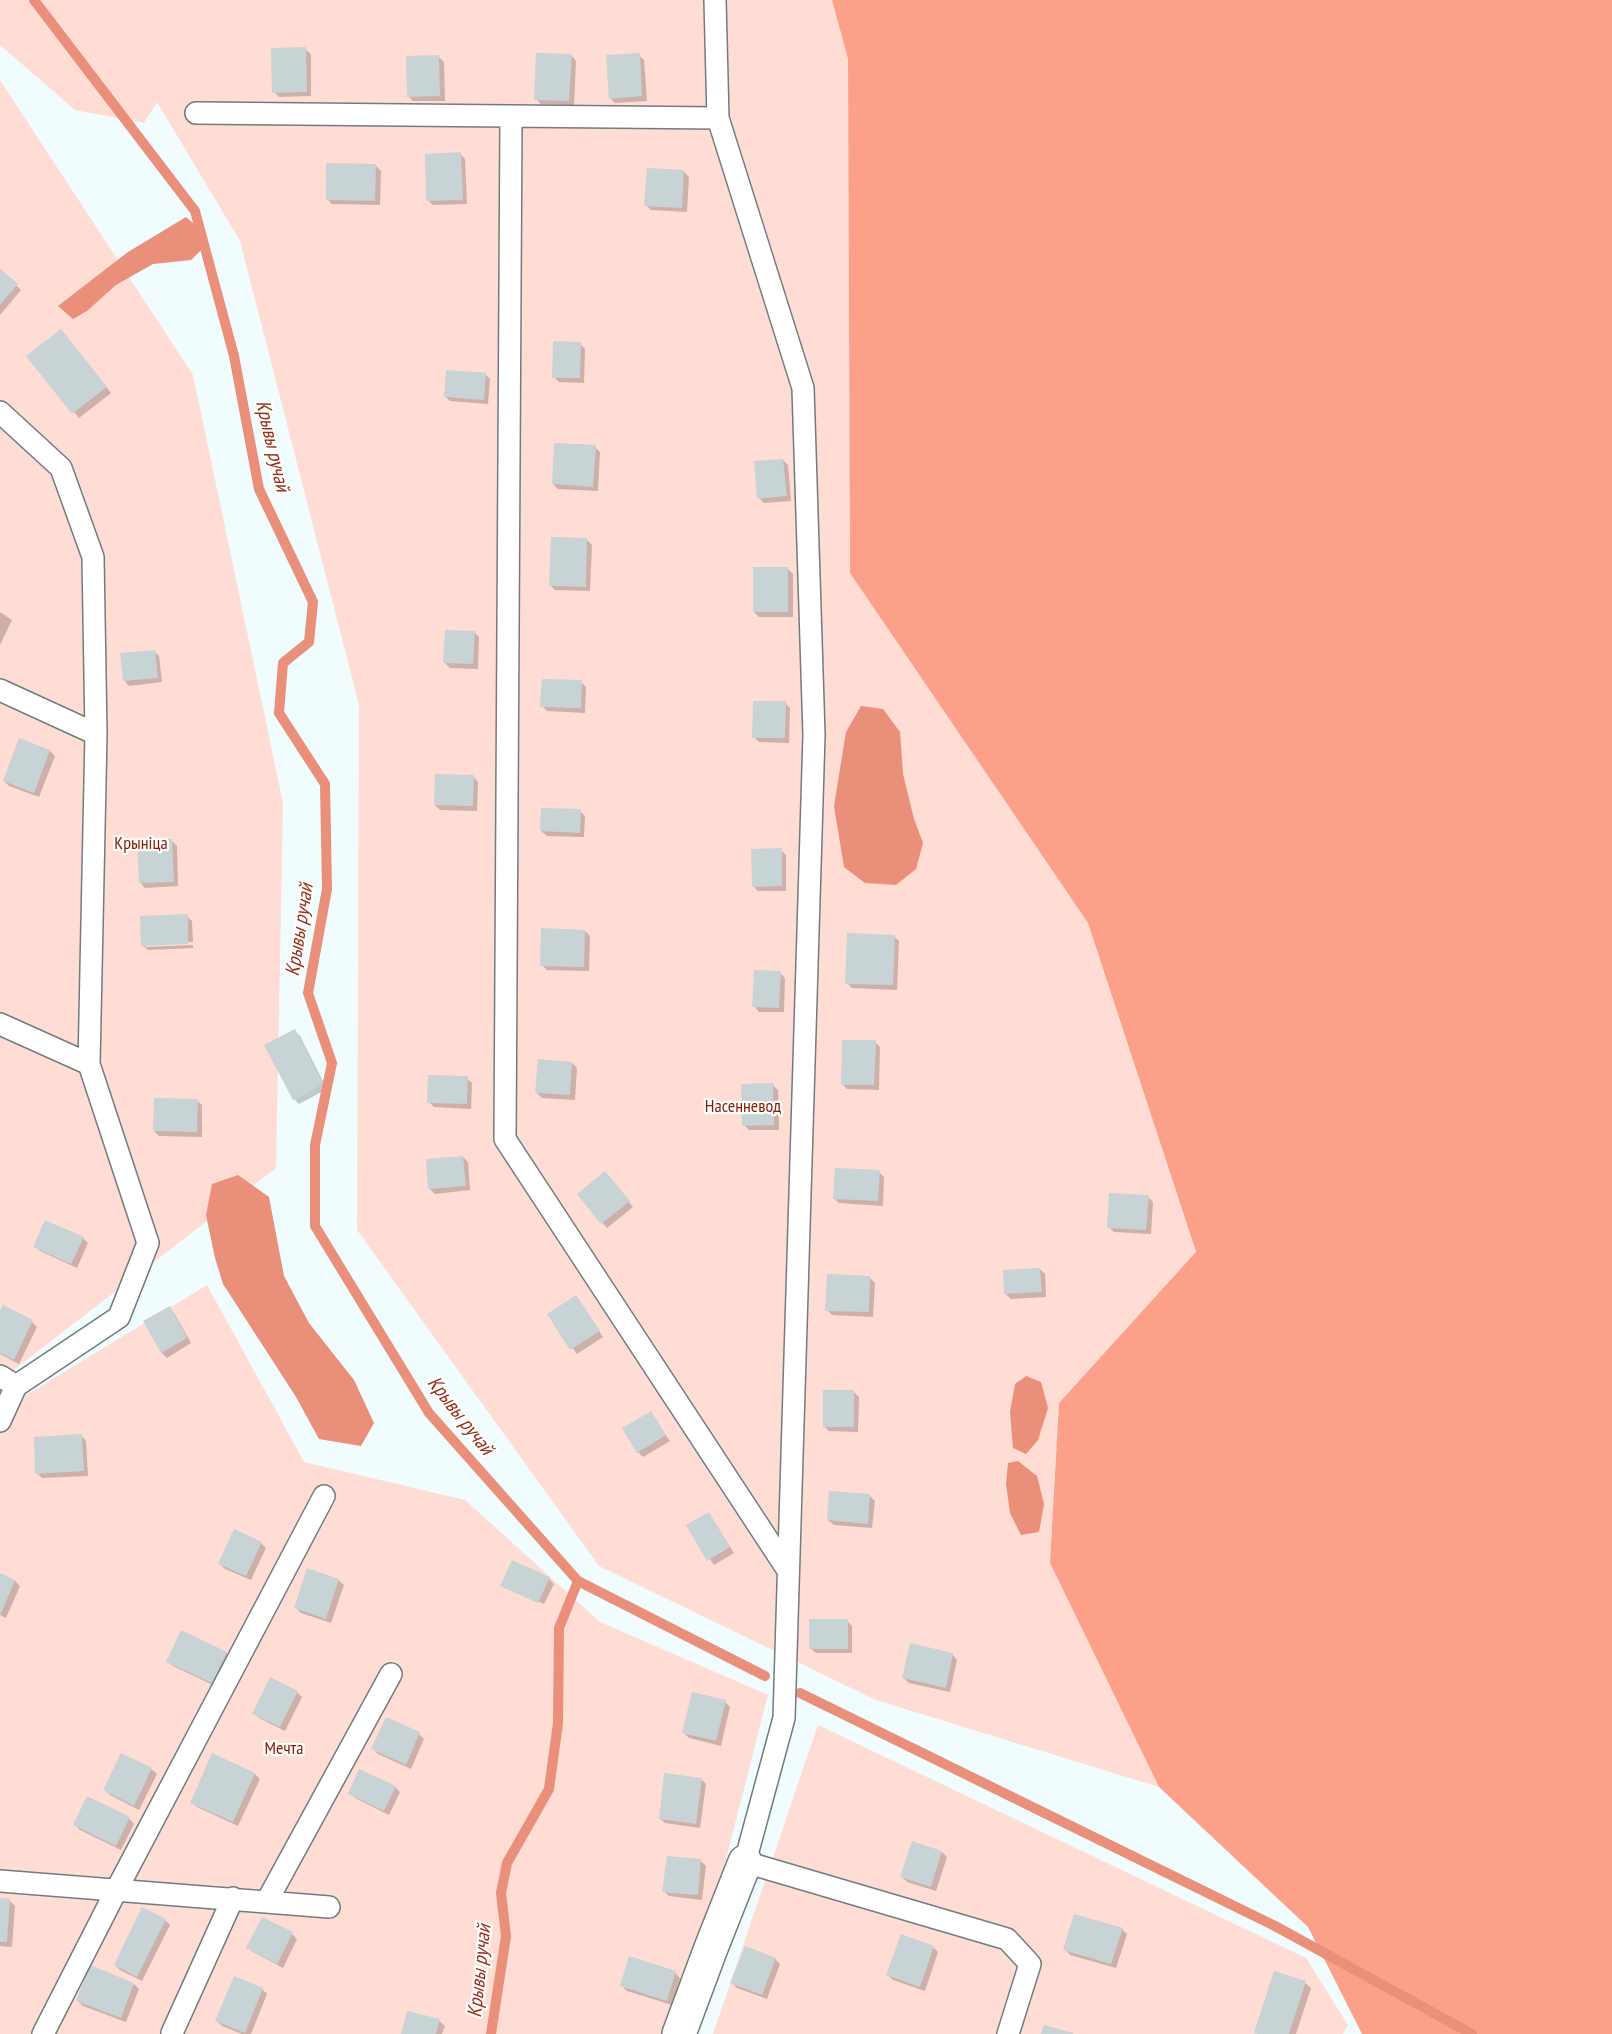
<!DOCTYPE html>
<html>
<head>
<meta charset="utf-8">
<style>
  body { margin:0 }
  canvas { display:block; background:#f0fcfe }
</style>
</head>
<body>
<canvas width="1612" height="2034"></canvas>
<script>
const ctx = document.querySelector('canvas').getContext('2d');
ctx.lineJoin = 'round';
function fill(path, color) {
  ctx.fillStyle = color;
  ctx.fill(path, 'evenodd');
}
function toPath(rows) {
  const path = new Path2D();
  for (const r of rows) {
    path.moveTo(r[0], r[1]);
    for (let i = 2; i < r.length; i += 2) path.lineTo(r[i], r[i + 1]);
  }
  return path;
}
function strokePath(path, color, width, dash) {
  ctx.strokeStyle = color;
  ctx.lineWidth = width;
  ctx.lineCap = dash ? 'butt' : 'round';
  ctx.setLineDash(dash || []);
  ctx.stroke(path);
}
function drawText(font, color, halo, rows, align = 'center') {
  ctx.font = font + ' "PT Sans Narrow",sans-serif';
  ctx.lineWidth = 4.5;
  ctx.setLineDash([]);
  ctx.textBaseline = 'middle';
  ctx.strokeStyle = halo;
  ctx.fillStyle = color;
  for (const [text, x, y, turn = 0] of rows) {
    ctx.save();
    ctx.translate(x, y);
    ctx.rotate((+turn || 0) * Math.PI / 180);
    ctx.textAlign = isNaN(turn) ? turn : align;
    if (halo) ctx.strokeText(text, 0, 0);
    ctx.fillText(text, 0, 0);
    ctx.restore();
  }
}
fill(toPath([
  [0,0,832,0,848,59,850,573,1088,923,1196,1253,1059,1403,1050,1563,1159,1787,876,1700,599,1566,357,1230,359,705,240,241,157,102,144,123,75,110,0,45],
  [0,80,193,375,283,803,276,1168,11,1372,0,1365],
  [207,1285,304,1462,465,1500,600,1622,768,1695,717,1894,666,2034,0,2034,0,1388,20,1399],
  [818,1725,1306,1958,1348,2025,1343,2034,713,2034]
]), '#ffdcd4');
fill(toPath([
  [832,0,1612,0,1612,2034,1362,2034,1308,1927,1159,1787,1050,1563,1059,1403,1196,1252,1088,923,850,573,848,59]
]), '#fda08a');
fill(toPath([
  [186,217,200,229,205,246,191,260,153,264,116,285,87,311,73,319,58,306,128,252],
  [861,706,883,709,900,732,903,774,914,819,923,843,916,869,896,885,865,883,844,867,834,806,846,732],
  [238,1175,269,1197,284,1276,309,1323,354,1380,374,1423,361,1446,319,1439,296,1397,223,1284,215,1258,206,1215,212,1184],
  [1026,1376,1041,1382,1048,1408,1038,1440,1026,1454,1013,1448,1010,1412,1015,1384],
  [1018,1461,1037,1476,1044,1504,1039,1532,1021,1535,1010,1513,1006,1484,1008,1463]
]), '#ea8f7a');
fill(toPath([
  [305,49,311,54,311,96,279,97,274,92],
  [571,55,576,61,574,105,541,104,536,99],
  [639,55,644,60,647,101,615,103,610,98],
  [439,57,444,62,445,101,413,101,408,96],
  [460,154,465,159,467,204,433,205,428,200],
  [376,166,381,171,380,205,332,204,327,199],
  [684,172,689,177,687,212,651,210,646,205],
  [0,271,21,290,0,315],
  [66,336,111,393,79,418,29,356],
  [580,344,585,349,584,383,559,382,554,377],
  [485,374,490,379,488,404,450,401,445,396],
  [595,447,600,452,598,491,558,489,553,484],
  [783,460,788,465,791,501,764,503,759,498],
  [587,540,592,545,590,591,555,590,550,585],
  [788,569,793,574,793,617,759,617,754,612],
  [0,612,12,620,0,645],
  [474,632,479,637,478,669,450,668,445,663],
  [154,651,159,656,162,682,129,686,124,680],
  [581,682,586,687,585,713,547,711,542,706],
  [785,703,790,708,789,743,759,742,754,737],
  [20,740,50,751,55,756,39,797,9,786,4,781],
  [473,776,478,782,477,811,440,810,435,805],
  [580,811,585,816,584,837,547,836,541,831],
  [172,841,177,846,178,886,145,888,140,882],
  [781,850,786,855,786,891,758,891,753,886],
  [187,916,192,921,193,942,145,944,145,947,193,945,193,948,148,950,142,945],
  [585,931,590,936,589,971,547,970,542,965],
  [894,936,899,941,897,990,852,988,847,983],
  [780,973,785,978,784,1012,759,1012,754,1006],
  [295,1031,300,1036,327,1089,299,1104,294,1099],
  [875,1042,880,1047,879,1090,847,1089,842,1084],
  [572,1063,577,1068,575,1100,542,1098,537,1093],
  [467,1078,472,1083,471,1109,434,1107,429,1102],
  [773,1085,778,1090,779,1130,749,1130,744,1125],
  [197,1100,202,1105,202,1137,159,1136,154,1131],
  [463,1157,468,1162,470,1190,435,1194,430,1189],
  [879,1172,884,1177,883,1206,839,1203,834,1198],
  [610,1178,633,1207,607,1228,579,1194],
  [1148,1197,1153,1202,1151,1234,1114,1232,1109,1227],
  [83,1238,88,1243,77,1268,40,1251,35,1246],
  [1040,1269,1045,1274,1046,1297,1011,1299,1006,1294],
  [869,1277,875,1283,873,1317,832,1315,827,1310],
  [576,1297,603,1337,577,1354,549,1314],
  [169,1308,174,1313,191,1343,167,1358,162,1353,145,1322],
  [0,1315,32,1322,37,1327,19,1364,0,1354],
  [854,1392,859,1397,858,1432,829,1431,824,1426],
  [650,1413,670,1441,643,1457,638,1452],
  [81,1435,86,1441,88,1476,42,1478,37,1473],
  [870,1496,875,1501,872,1528,834,1525,828,1520],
  [709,1514,734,1553,714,1565,688,1526],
  [261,1543,266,1548,251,1580,225,1569,220,1564],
  [0,1575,15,1581,20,1586,6,1618,0,1615],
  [549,1579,554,1584,544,1604,506,1587,506,1589,502,1585],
  [338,1580,344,1585,331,1623,301,1613,296,1608],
  [847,1621,852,1626,852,1653,816,1653,810,1648],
  [226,1653,231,1658,217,1687,173,1666,168,1661],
  [952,1654,957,1660,950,1692,909,1683,904,1678],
  [297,1692,302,1697,285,1731,259,1718,254,1713],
  [725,1702,730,1707,721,1746,689,1738,684,1733],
  [419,1734,424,1739,411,1769,378,1754,373,1749],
  [151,1769,157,1774,139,1810,110,1795,105,1790],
  [255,1774,260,1779,238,1826,197,1807,192,1802],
  [701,1779,706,1784,700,1828,665,1823,660,1818],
  [395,1787,400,1792,389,1815,355,1798,349,1793],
  [129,1818,134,1824,121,1850,80,1830,75,1825],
  [942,1852,947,1857,936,1891,907,1882,902,1877],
  [701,1861,706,1866,702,1900,669,1896,664,1891],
  [0,1900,10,1901,15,1906,12,1947,0,1946],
  [263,1919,292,1934,297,1939,283,1968,253,1952,248,1947],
  [165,1920,170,1925,142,1981,120,1970,115,1965],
  [1122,1929,1127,1934,1116,1968,1070,1955,1065,1949],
  [933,1947,938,1952,925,1991,893,1980,888,1975],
  [775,1959,780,1964,767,1999,737,1988,732,1983],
  [675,1973,680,1978,672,2005,627,1991,622,1986],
  [1305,1983,1311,1988,1296,2034,1258,2034,1256,2032],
  [134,1984,139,1989,126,2022,83,2006,78,2001],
  [262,1989,267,1994,251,2034,242,2034,222,2026,217,2021],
  [439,2021,445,2026,442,2034,403,2034]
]), '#0003');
strokePath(toPath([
  [34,0,195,211,234,356,259,489,313,602,309,642,283,663,279,713,325,784,327,889,308,993,332,1063,315,1145,315,1226,429,1413,578,1581,559,1628,558,1723,549,1789,507,1863,501,1893,506,1936,491,2034],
  [578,1581,765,1676],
  [800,1693,1275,1926,1472,2034]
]), '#ea8f7a', 10);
fill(toPath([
  [306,47,307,92,272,93,271,48],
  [536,53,572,54,569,101,534,100],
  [640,53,642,96,609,99,606,55],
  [439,55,440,96,407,97,406,56],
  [461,152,463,200,426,201,425,154],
  [326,163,376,164,375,201,326,200],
  [647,168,684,170,682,208,644,206],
  [0,269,18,284,0,305],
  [61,329,107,387,72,414,26,356],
  [553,341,581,342,580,378,552,378],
  [446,370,486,373,484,400,444,397],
  [554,443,596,445,593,487,552,484],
  [783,459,787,496,757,499,754,461],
  [551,537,587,538,586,587,549,586],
  [753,567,788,567,788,612,753,612],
  [445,630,475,631,473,664,443,663],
  [155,650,158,678,123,681,120,653],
  [542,679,582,680,581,708,540,707],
  [753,701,786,701,785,738,752,738],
  [19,738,50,750,34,793,3,781],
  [435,774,474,775,473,806,434,805],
  [541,808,581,809,580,833,540,831],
  [172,839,174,882,139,883,137,840],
  [782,848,782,886,752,887,751,849],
  [188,914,188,944,141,946,140,916],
  [541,928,585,930,584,967,540,966],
  [847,933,895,935,893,985,845,984],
  [754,970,781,971,779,1008,752,1007],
  [295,1029,323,1084,293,1100,264,1045],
  [842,1040,876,1040,874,1085,841,1085],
  [538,1059,572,1062,570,1095,535,1093],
  [428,1075,468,1076,467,1104,427,1103],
  [773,1083,774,1125,742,1126,741,1084],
  [154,1098,198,1099,197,1132,153,1131],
  [463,1156,466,1186,428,1189,426,1159],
  [835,1168,880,1170,878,1201,833,1199],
  [605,1171,630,1201,601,1224,577,1194],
  [1109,1193,1149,1195,1146,1230,1107,1228],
  [45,1220,84,1237,71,1264,33,1247],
  [1040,1268,1042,1292,1004,1294,1003,1270],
  [827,1274,870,1276,869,1312,825,1311],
  [576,1295,600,1331,570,1350,547,1314],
  [3,1305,33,1320,14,1360,0,1353,0,1311],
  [170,1306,187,1338,161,1353,143,1321],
  [823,1390,854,1390,854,1427,823,1427],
  [651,1411,666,1435,637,1453,622,1428],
  [82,1434,84,1471,35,1474,34,1437],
  [829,1491,870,1494,868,1524,827,1520],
  [709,1512,730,1547,707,1561,686,1525],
  [234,1529,262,1542,246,1576,218,1564],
  [512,1560,550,1577,538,1603,500,1586],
  [307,1568,339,1579,326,1619,294,1608],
  [0,1573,15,1580,0,1616],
  [809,1619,848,1619,848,1649,809,1649],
  [181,1630,227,1652,212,1683,166,1662],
  [910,1643,953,1653,946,1688,902,1678],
  [270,1677,298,1691,280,1727,252,1714],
  [692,1692,726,1700,716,1741,682,1733],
  [386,1717,420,1732,406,1765,371,1749],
  [121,1753,152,1768,134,1806,103,1790],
  [212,1753,255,1773,233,1822,190,1803],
  [359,1769,396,1786,384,1811,348,1794],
  [664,1773,702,1778,696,1824,659,1819],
  [87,1796,130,1817,116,1846,73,1825],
  [912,1841,942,1851,931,1887,900,1877],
  [667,1856,701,1859,698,1895,662,1892],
  [0,1898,10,1899,7,1942,0,1942],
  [142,1907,166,1919,137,1977,114,1965],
  [1074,1914,1123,1928,1111,1964,1063,1950],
  [262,1917,293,1932,277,1964,246,1948],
  [901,1934,934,1946,920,1987,886,1975],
  [745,1946,776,1958,762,1995,730,1983],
  [629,1956,676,1971,667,2001,620,1986],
  [90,1965,134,1983,121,2018,76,2001],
  [1274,1971,1306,1981,1289,2034,1258,2034,1254,2033],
  [234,1976,263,1988,245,2033,215,2021],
  [407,2011,440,2019,436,2034,401,2034],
  [1044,2025,1073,2033,1073,2034,1041,2034]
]), '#c7d3d5');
const lane = toPath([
  [715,0,718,118],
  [196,113,718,118,803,388,814,735,784,1718,745,1862,1007,1939,1030,1964,1008,2034],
  [511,117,505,1139,787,1569],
  [0,412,61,468,93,557,96,734,89,1064,148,1243,119,1317,16,1386,0,1376],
  [0,690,96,734],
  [0,1024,89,1064],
  [0,1421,16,1386],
  [0,1881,329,1907],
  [267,1901,391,1674],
  [172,2033,233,1898],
  [43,2034,117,1889,324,1496]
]);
const street = toPath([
  [679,2034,711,1948,745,1862]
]);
strokePath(lane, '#717c7e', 24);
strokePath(street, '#717c7e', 36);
strokePath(lane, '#fff', 21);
strokePath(street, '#fff', 33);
drawText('18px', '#861b00', '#fff', [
  ["Крыніца",141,844],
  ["Насенневод",743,1107],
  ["Мечта",284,1749]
]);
drawText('italic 20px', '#972d15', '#fff', [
  ["Крывы ручай",272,446,77],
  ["Крывы ручай",300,930,-81],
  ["Крывы ручай",460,1416,52],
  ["Крывы ручай",480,1971,-84]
]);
</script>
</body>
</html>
